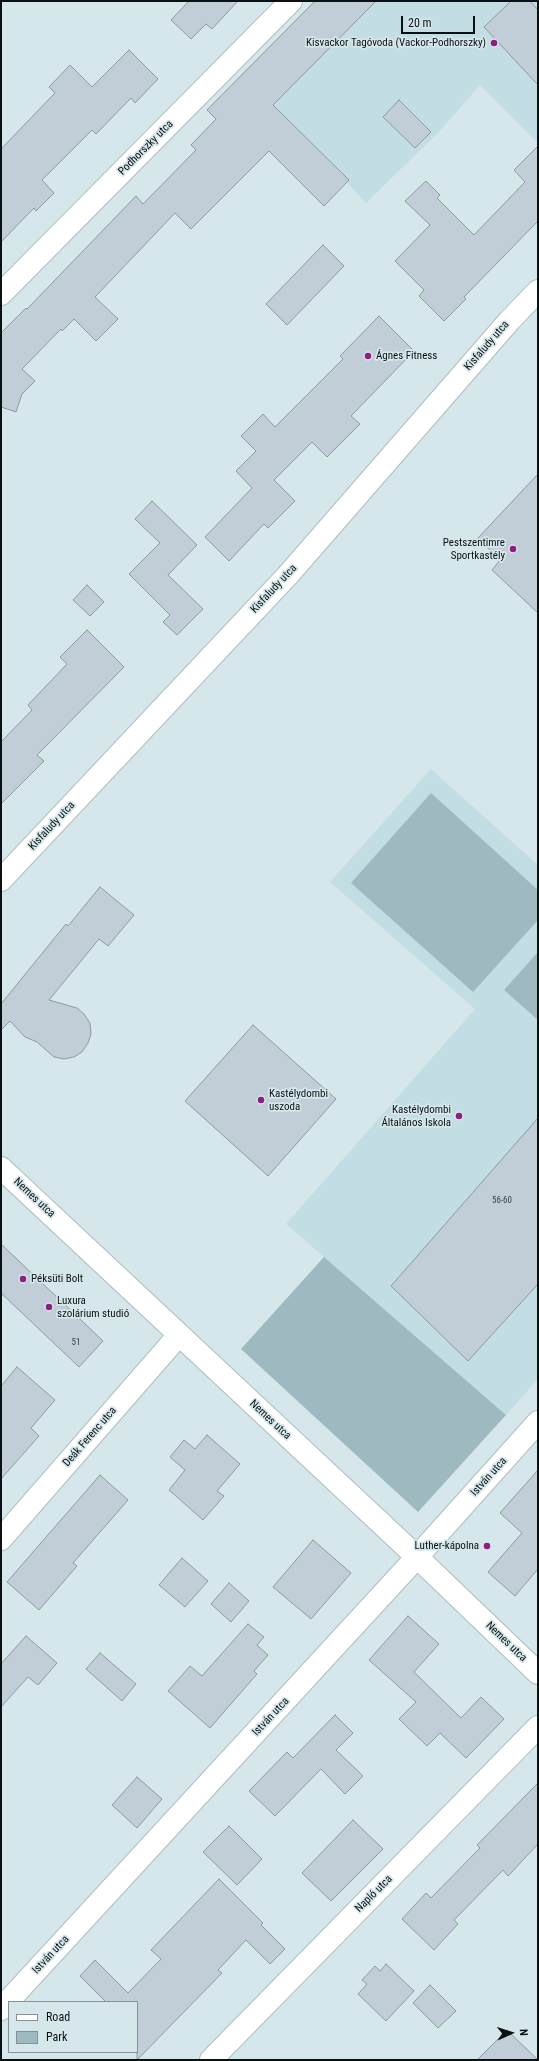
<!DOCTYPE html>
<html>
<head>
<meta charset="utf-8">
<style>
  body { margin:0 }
  #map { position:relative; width:539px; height:2061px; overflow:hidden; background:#d6e7eb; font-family:"Roboto Condensed",sans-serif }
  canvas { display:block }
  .frame { position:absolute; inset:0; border:2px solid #0b1113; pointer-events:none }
  .legend { position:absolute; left:8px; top:2001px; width:130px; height:52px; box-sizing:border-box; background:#d6e7eb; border:1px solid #859195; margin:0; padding:5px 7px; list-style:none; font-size:12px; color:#0b1113 }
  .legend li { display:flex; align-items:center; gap:8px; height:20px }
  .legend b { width:20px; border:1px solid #859195 }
  .north { position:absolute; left:491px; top:2013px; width:40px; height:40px; -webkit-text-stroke:3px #d6e7eb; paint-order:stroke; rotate:87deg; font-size:11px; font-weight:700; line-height:16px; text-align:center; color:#0b1113 }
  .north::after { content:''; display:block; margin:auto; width:14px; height:18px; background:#0b1113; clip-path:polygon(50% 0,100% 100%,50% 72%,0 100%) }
  .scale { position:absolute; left:401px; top:16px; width:74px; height:18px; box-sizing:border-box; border:2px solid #0b1113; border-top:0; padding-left:5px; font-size:12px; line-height:14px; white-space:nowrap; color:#0b1113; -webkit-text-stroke:3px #d6e7eb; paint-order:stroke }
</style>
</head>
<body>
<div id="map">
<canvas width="539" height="2061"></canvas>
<div class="frame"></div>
<ul class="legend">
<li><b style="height:5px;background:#fff"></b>Road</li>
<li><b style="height:11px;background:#9fb9c0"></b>Park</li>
</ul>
<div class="north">N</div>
<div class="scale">20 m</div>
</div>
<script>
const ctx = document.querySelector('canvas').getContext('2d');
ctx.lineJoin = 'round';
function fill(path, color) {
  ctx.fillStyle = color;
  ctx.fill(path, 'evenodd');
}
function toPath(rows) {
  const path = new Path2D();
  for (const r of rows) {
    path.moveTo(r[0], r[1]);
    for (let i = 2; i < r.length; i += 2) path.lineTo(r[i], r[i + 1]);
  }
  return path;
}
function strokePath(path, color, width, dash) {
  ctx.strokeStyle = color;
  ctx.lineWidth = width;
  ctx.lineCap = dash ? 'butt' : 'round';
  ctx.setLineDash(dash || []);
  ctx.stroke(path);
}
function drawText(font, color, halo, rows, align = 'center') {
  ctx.font = font + ' "Roboto Condensed",sans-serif';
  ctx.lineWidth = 3.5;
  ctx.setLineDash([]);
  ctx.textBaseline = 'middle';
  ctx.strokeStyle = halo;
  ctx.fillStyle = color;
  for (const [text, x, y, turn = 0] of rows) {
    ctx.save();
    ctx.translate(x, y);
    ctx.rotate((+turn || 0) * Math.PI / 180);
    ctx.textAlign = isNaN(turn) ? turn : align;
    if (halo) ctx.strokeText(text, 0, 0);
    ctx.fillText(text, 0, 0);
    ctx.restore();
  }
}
fill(toPath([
  [315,1,538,1,538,143,480,85,439,132,366,203,274,105,267,110,236,80],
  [431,769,538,865,538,1379,506,1415,286,1224,475,1009,330,882]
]), '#c2dde3');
fill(toPath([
  [431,793,538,890,538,920,473,992,351,883],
  [538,952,538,1020,504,990],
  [324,1257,506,1415,418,1512,241,1349]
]), '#9fb9c0');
const building = toPath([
  [189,1,238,1,212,29,206,24,191,39,171,20,189,1],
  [315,1,376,1,273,105,349,180,324,206,269,151,191,229,175,213,95,297,118,319,96,341,74,319,62,331,61,329,22,369,35,381,22,394,16,412,1,407,1,333,26,308,27,309,136,196,143,204,196,150,191,145,216,119,207,110,315,1],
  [511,1,530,1,538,10,538,85,484,27,511,1],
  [129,50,158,79,135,103,131,98,96,134,92,130,42,180,54,193,36,211,34,208,1,242,1,149,55,93,49,87,70,65,92,87,129,50],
  [399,100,431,132,415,148,383,117,399,100],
  [538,146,538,221,464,297,466,299,444,321,419,296,424,290,395,261,430,225,405,201,426,181,440,195,437,198,474,235,525,182,514,170,538,146],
  [323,245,344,266,287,325,266,304,323,245],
  [379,316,414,351,351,416,360,424,327,457,312,442,274,480,295,501,268,528,264,524,229,561,205,537,252,488,236,471,256,451,241,436,263,414,275,427,343,359,340,356,379,316],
  [538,474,538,613,492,570,501,559,477,539,538,474],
  [152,501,197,545,168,575,203,609,177,635,163,622,170,615,129,574,160,543,135,519,152,501],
  [87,585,104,602,90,616,73,600,87,585],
  [87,630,124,667,37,755,44,761,1,804,1,742,32,710,28,705,67,664,60,657,87,630],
  [100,887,134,915,108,946,99,939,49,1000,77,1008,84,1014,90,1023,91,1034,88,1043,82,1052,74,1057,64,1059,54,1057,37,1042,25,1037,10,1021,1,1030,1,1004,66,924,68,926,100,887],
  [253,1025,336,1099,268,1176,185,1101,253,1025],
  [538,1118,538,1284,468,1361,391,1286,538,1118],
  [1,1244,103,1341,79,1367,1,1293,1,1244],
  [17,1367,55,1400,31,1428,39,1436,1,1479,1,1386,17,1367],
  [207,1435,240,1464,217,1491,224,1496,203,1520,169,1490,185,1470,170,1457,184,1440,195,1449,207,1435],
  [538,1470,538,1569,515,1596,488,1572,522,1533,500,1513,538,1470],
  [100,1475,128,1500,73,1563,77,1566,39,1610,7,1582,100,1475],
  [313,1540,351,1573,311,1619,273,1587,313,1540],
  [182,1558,208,1581,185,1607,159,1585,182,1558],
  [229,1583,249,1601,231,1622,211,1604,229,1583],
  [408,1616,439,1644,414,1672,461,1718,481,1697,504,1719,466,1758,440,1733,427,1746,399,1719,416,1702,369,1660,408,1616],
  [248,1624,264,1637,257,1645,268,1655,254,1671,257,1674,210,1728,168,1691,190,1666,202,1676,248,1624],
  [26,1636,57,1663,38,1685,28,1677,1,1707,1,1664,26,1636],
  [100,1653,136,1684,122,1701,86,1669,100,1653],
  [335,1715,353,1733,336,1750,363,1776,345,1794,321,1769,275,1816,249,1791,287,1752,293,1758,335,1715],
  [137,1777,162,1799,137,1828,112,1805,137,1777],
  [538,1783,538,1844,508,1876,503,1870,454,1920,458,1924,434,1950,402,1919,426,1893,431,1898,480,1848,477,1845,538,1783],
  [353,1820,383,1849,331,1901,302,1873,353,1820],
  [229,1826,262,1859,237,1885,203,1852,229,1826],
  [219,1879,263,1923,261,1925,285,1949,270,1964,246,1940,218,1970,222,1973,137,2060,137,2002,106,2002,80,1976,95,1960,128,1993,161,1959,151,1950,219,1879],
  [386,1964,414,1991,386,2021,358,1994,367,1984,362,1980,375,1966,380,1971,386,1964],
  [430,1985,456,2011,438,2028,413,2003,430,1985],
  [507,2030,538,2060,477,2060,507,2030]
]);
fill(building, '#c1ced8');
strokePath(building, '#8d99a2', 1);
const minor = toPath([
  [1,294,291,1],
  [1,1539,179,1335],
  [1,2009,417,1557,538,1422],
  [211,2060,538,1727]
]);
const tertiary = toPath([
  [1,880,288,575,510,320,538,291],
  [1,1168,417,1557,538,1673]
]);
strokePath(minor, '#adbec2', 24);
strokePath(tertiary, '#adbec2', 24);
strokePath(minor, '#fff', 22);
strokePath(tertiary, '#fff', 22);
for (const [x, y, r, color] of [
  [494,43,4,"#8e1e7f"],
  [368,356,4,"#8e1e7f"],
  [513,549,4,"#8e1e7f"],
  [261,1100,4,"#8e1e7f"],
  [459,1116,4,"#8e1e7f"],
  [23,1279,4,"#8e1e7f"],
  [49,1307,4,"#8e1e7f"],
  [487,1546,4,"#8e1e7f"]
]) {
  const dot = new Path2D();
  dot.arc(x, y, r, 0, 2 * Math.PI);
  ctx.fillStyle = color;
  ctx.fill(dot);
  strokePath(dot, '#d6e7eb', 1.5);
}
drawText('9px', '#384044', null, [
  ["56-60",502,1201],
  ["51",76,1343]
]);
drawText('11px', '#0b1113', '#d6e7eb', [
  ["Kisvackor Tagóvoda (Vackor-Podhorszky)",486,43],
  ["Ágnes Fitness",376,356,"left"],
  ["Pestszentimre",505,543],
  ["Sportkastély",505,556],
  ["Kastélydombi",269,1094,"left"],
  ["uszoda",269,1107,"left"],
  ["Kastélydombi",451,1110],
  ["Általános Iskola",451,1123],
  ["Péksüti Bolt",31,1279,"left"],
  ["Luxura",57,1301,"left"],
  ["szolárium studió",57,1314,"left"],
  ["Luther-kápolna",479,1546]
], 'right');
drawText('11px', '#0b1113', '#d6e7eb', [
  ["Podhorszky utca",146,148,-45],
  ["Kisfaludy utca",487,346,-49],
  ["Kisfaludy utca",274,589,-47],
  ["Kisfaludy utca",52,826,-47],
  ["Nemes utca",34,1198,43],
  ["Nemes utca",270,1420,43],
  ["Deák Ferenc utca",90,1437,-49],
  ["István utca",489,1477,-48],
  ["Nemes utca",506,1642,44],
  ["István utca",271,1717,-47],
  ["Napló utca",374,1894,-45],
  ["István utca",51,1955,-47]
]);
</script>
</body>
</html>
